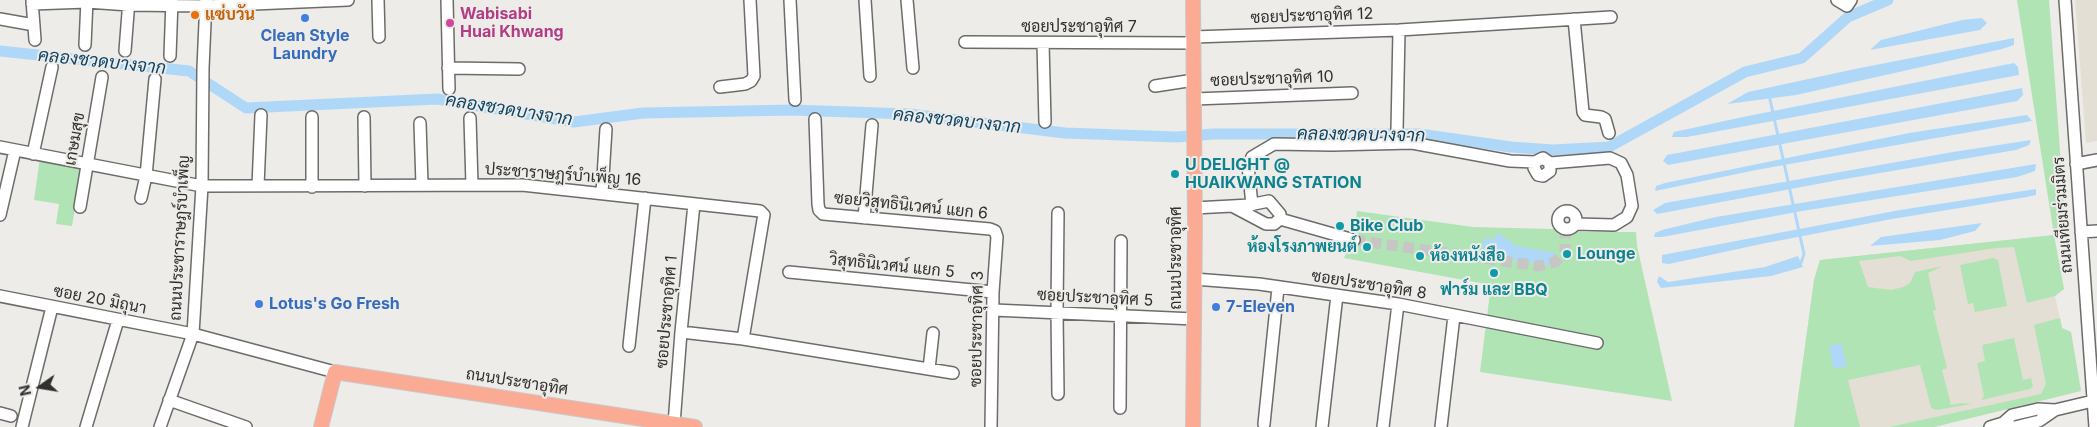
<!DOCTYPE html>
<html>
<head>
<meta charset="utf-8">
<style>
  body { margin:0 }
  #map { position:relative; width:2097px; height:427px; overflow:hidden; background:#edece9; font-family:Inter,sans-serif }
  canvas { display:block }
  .north { position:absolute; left:15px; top:362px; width:50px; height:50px; -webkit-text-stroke:4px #edece9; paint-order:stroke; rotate:257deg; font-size:14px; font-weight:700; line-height:20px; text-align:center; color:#31302f }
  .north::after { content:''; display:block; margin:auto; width:18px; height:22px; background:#31302f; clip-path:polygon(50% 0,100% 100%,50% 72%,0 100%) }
</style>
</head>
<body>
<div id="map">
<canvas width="2097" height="427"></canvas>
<div class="north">N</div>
</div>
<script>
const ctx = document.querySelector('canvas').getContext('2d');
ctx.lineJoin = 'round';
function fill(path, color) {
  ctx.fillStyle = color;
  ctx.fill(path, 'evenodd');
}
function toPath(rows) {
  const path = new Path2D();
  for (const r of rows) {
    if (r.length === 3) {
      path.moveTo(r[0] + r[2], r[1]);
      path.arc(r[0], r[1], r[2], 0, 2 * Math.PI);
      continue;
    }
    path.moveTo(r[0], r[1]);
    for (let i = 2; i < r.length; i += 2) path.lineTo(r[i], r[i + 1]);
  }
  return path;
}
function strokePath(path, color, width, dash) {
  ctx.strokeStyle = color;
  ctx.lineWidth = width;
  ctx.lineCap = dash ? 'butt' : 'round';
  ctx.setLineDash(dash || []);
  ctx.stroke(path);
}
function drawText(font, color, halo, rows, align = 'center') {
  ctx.font = font + ' Inter,Sarabun,sans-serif';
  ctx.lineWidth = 4;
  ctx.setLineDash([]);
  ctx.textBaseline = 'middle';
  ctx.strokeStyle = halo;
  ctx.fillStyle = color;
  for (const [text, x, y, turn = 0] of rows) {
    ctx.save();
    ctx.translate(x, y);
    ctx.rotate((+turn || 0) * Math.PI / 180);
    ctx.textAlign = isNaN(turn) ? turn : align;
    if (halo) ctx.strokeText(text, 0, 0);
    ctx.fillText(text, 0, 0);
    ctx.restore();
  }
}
fill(toPath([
  [2075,0,2097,0,2097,141,2086,143],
  [2054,235,2064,289,2055,296,2062,328,2071,332,2081,391,1934,427,1794,427,1814,280,1820,260]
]), '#e3dfd5');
fill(toPath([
  [2017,0,2049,0,2066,233,2054,235,2064,289,2055,296,2027,303,2014,247,1996,248,1911,261,1900,256,1859,261,1868,287,1891,290,1903,287,1910,283,1915,272,1943,266,1928,273,1936,310,1933,311,1947,368,1942,370,1951,405,1961,403,1971,404,1937,410,1931,408,1920,365,1848,380,1860,427,1794,427,1814,280,1820,260,2054,235],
  [40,158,82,165,72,226,56,224,59,204,34,200],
  [1357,211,1473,227,1552,229,1578,232,1636,232,1637,246,1672,401,1480,372,1491,285,1344,258,1355,235],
  [1993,258,1998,260,2007,306,1975,312,1973,303,1968,304,1960,265],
  [2060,318,2062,328,2071,332,2081,391,1934,427,1889,427,2041,394,2046,384,2034,325],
  [2014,338,2023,380,2031,378,2033,386,2030,389,1981,400,1984,396,1977,363,1985,361,1982,345]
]), '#b0e4b4');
fill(toPath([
  [1982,18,1987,23,1980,30,1870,50,1881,40,1962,20],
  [2014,38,2014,45,2002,49,1796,95,1727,104,1748,92,1855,69],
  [2014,63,2018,67,2019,75,1687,137,1672,137,1674,132,1743,117],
  [2022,88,2023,95,2017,101,1668,165,1663,161,1667,155],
  [2027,115,2032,121,1756,170,1655,191,1656,186,1665,183,1909,133],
  [2031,140,2029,145,2016,150,1839,180,1657,214,1653,210,1665,203,1953,152],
  [2036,164,2035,171,2017,177,1802,211,1662,237,1654,237,1655,233,1662,230,1716,217],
  [2036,189,2036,195,2027,197,1892,219,1761,244,1669,264,1662,263,1662,255,1900,210],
  [1982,223,1975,231,1940,240,1870,246,1881,237],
  [1498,233,1516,246,1556,253,1556,266,1507,259,1503,256,1482,253,1484,238,1494,239],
  [1798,256,1803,267,1771,276,1661,288,1657,282,1659,276,1668,282,1765,267],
  [1841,343,1847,366,1834,369,1829,346]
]), '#afd8f8');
strokePath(toPath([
  [1769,95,1804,254,1801,263]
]), '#afd8f8', 3);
strokePath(toPath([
  [0,51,189,71,246,108,437,99,574,122,643,113,792,110,909,114,1065,133,1177,137,1213,134,1419,134,1511,147,1553,150,1609,147,1745,72,1802,58,1848,17,1888,0]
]), '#afd8f8', 11);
strokePath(toPath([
  [1354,240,1539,266,1555,262,1565,252,1565,232]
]), '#c7c6c4', 11, [11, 5.5]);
const minor = toPath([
  [32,0,35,40],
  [378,0,379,37],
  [447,0,449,89],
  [790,0,795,100],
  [865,0,870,76],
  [907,0,913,68],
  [1837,0,1847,6,1851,0],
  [2065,0,2095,427],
  [32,4,87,2,129,5,206,6,348,0],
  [0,19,34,25],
  [1574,19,1583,112,1585,115,1601,117,1605,119,1609,133],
  [1193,37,1399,30,1611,17],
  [965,42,1193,43],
  [1043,43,1045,122],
  [85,45,87,0],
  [125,51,129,0],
  [170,56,172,0],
  [448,68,519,69],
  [1155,86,1194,80],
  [720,87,745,84,751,81,754,76,750,0],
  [1194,99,1352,93],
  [364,117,365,186],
  [470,118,472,185],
  [815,119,818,204,819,210,823,214,990,229,995,231,997,237,993,292,991,427],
  [420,123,422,185],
  [1397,130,1399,30],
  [0,147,202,186,522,185,760,211,764,215,763,220,743,339],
  [33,154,52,67],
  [1550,163,1610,158,1621,163,1627,175,1632,206,1627,217,1614,225,1575,224],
  [2076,164,2097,160],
  [258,186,261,115],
  [312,187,312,117],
  [602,193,606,129],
  [141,198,146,176,155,79],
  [1252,205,1248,166,1252,157,1274,144,1332,145,1412,143,1510,161,1535,162,1543,158,1550,163,1550,171,1543,176,1538,175,1534,168,1535,162],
  [80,207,102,77],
  [1194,208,1232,206,1249,205,1269,201,1280,214,1280,219,1274,224,1266,224,1232,206],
  [1567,220,9],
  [0,215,15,150],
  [864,218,872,125],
  [1280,219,1354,240],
  [2081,232,2097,231],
  [789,272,993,292],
  [1194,279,1259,284,1398,304,1597,343],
  [0,296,193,334,335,372],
  [994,310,1194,319],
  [681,332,743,339,953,373],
  [629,346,645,198],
  [929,369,933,333],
  [1058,394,1057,312,1058,213],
  [169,400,246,427],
  [1120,408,1121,241],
  [0,413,11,416],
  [674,424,681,332,694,204],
  [1264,424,1278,288],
  [22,427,52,307],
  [86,427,118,320],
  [160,427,193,334,202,186,203,68,206,0],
  [1322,427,1337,295],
  [1383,427,1398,304],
  [1441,427,1454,316],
  [1990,427,2003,423],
  [2013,427,2003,423,2012,415,2038,409,2055,410,2093,401],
  [2015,427,2039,421,2055,410]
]);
const major = toPath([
  [321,427,335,372,695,427],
  [1193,427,1195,225,1193,0]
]);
strokePath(minor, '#6d6c6a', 14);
strokePath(major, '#c9c9c9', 16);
strokePath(minor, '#fff', 11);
strokePath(major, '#fbaa94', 14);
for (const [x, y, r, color] of [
  [195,15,5,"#e8710a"],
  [305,18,5,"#3f7fe0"],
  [450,23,5,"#d1479c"],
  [1175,174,5,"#0f9aa8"],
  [1340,226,5,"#0f9aa8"],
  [1367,247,5,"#0f9aa8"],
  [1567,254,5,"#0f9aa8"],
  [1420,256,5,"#0f9aa8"],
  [1494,273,5,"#0f9aa8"],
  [259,304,5,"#3f7fe0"],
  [1216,307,5,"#3f7fe0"]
]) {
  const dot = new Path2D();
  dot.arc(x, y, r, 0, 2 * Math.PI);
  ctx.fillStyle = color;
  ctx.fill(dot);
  strokePath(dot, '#edece9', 2);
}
drawText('bold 16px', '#b23c85', '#edece9', [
  ["Wabisabi",460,14],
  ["Huai Khwang",460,32]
], 'left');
drawText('bold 16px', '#c56008', '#edece9', [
  ["แซ่บวัน",205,15]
], 'left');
drawText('16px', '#31302f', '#edece9', [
  ["ซอยประชาอุทิศ 12",1312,16,-2],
  ["ซอยประชาอุทิศ 7",1079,27],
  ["ซอยประชาอุทิศ 10",1272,79,-2],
  ["เกษมสุข",75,139,-80],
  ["ประชาราษฎร์บำเพ็ญ 16",563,175,4],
  ["ซอยวิสุทธินิเวศน์ แยก 6",911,206,6],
  ["ถนนเทียมร่วมมิตร",2063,215,-94],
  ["ถนนประชาราษฎร์บำเพ็ญ",180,238,-87],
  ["ถนนประชาอุทิศ",1176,258,-90],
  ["วิสุทธินิเวศน์ แยก 5",892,266,6],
  ["ซอยประชาอุทิศ 8",1369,285,9],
  ["ซอยประชาอุทิศ 5",1095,298,3],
  ["ซอย 20 มิถุนา",100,300,11],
  ["ซอยประชาอุทิศ 1",667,312,-85],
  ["ซอยประชาอุทิศ 3",977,329,-89],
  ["ถนนประชาอุทิศ",517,382,9]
]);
drawText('bold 16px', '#366cbe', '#edece9', [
  ["Clean Style",305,36,"center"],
  ["Laundry",305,54,"center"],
  ["Lotus's Go Fresh",269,304],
  ["7-Eleven",1226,307]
], 'left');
drawText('bold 16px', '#0d838f', '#edece9', [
  ["U DELIGHT @",1185,165],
  ["HUAIKWANG STATION",1185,183],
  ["Bike Club",1350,226],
  ["ห้องโรงภาพยนต์",1357,247,"right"],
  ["Lounge",1577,254],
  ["ห้องหนังสือ",1430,256],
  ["ฟาร์ม และ BBQ",1494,290,"center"]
], 'left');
drawText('italic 18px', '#0d4466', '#edece9', [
  ["คลองชวดบางจาก",102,62,6],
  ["คลองชวดบางจาก",509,110,9],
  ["คลองชวดบางจาก",957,121,6],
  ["คลองชวดบางจาก",1361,135,1]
]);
</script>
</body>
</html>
